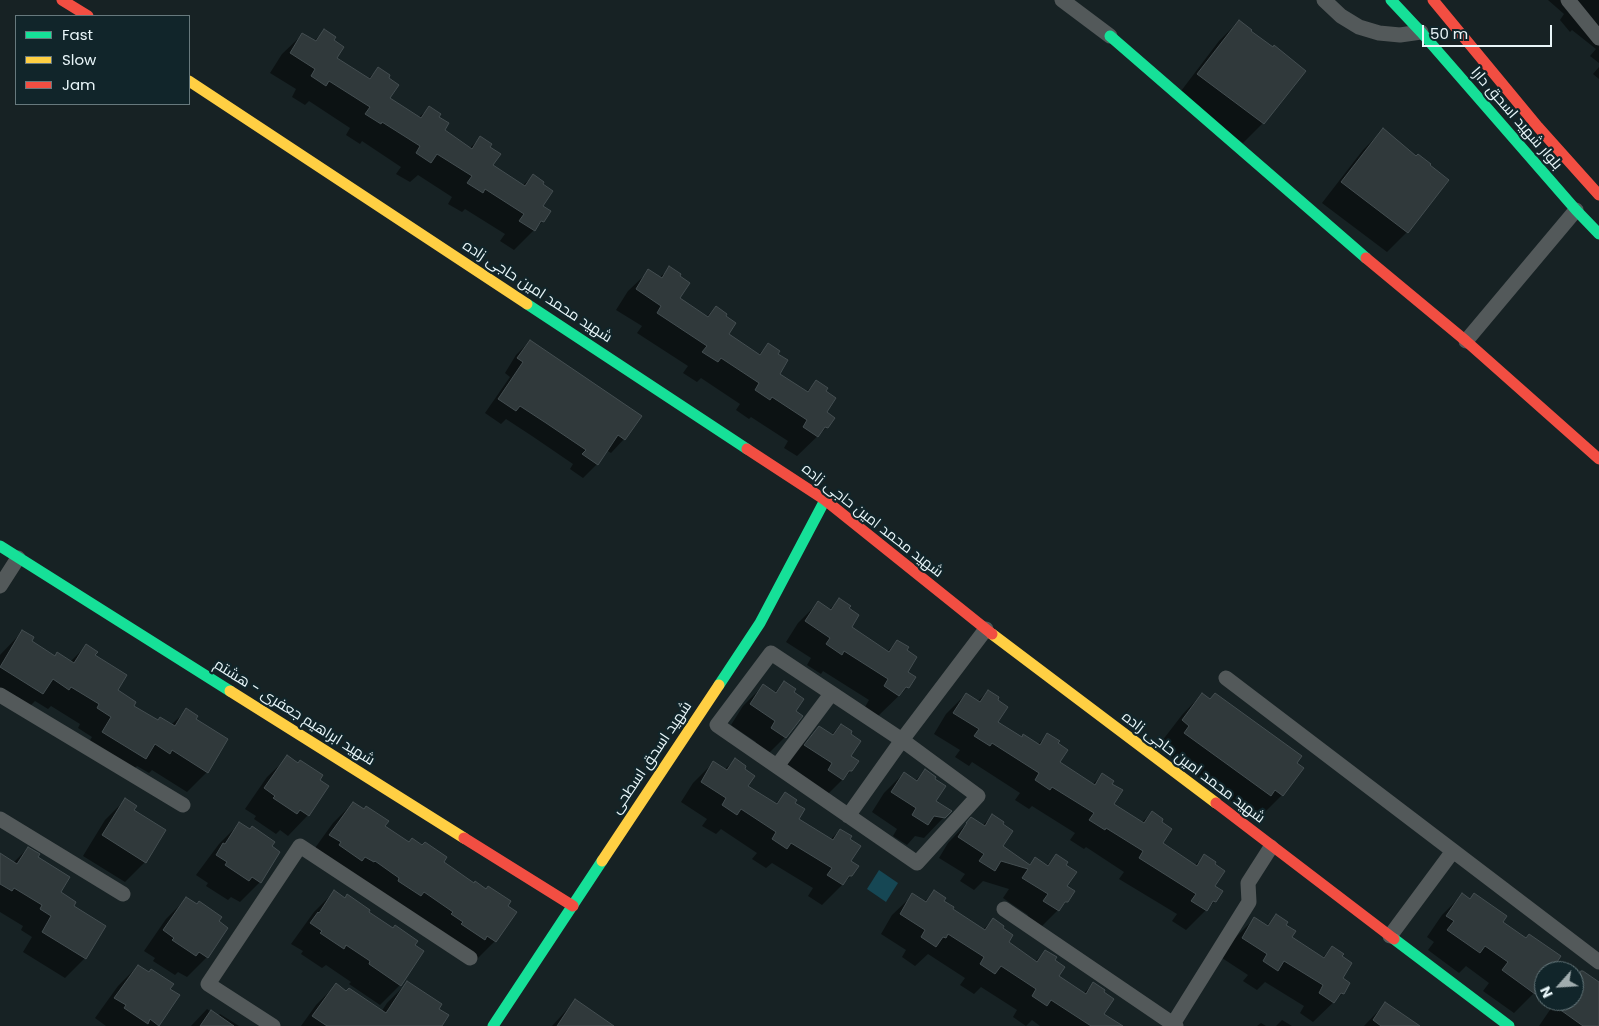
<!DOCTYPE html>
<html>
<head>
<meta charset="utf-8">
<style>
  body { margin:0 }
  #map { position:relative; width:1599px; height:1026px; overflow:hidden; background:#172224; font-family:Poppins,sans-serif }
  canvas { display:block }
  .legend { position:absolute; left:15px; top:15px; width:175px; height:90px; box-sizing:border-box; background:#11252a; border:1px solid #67797d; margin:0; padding:6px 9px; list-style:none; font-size:15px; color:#e9f6f9 }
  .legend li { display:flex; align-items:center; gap:10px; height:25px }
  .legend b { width:25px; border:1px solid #67797d }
  .north { position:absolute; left:1534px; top:961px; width:50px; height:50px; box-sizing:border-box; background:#11252a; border:1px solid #67797d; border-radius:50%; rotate:244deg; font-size:14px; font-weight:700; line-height:20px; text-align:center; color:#e9f6f9 }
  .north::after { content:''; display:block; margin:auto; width:18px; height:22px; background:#a0acae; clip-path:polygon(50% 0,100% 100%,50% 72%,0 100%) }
  .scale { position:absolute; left:1422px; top:25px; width:130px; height:22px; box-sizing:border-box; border:2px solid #e9f6f9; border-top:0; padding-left:6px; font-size:15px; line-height:18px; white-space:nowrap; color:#e9f6f9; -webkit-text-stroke:4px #11252a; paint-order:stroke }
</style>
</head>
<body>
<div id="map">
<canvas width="1599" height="1026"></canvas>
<ul class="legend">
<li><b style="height:6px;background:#16e098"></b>Fast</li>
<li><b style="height:6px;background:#ffcf43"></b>Slow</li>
<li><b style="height:6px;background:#f24e42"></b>Jam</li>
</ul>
<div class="north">N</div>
<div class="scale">50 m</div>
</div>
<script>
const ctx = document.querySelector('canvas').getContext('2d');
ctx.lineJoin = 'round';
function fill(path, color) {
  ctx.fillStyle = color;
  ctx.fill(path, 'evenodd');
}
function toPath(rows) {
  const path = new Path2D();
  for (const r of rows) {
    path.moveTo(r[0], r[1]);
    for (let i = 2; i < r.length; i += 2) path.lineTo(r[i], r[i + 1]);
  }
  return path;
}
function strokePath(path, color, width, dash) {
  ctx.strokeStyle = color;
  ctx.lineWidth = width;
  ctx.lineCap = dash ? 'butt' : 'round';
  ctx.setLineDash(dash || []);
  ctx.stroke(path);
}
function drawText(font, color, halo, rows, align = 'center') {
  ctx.font = font + ' Poppins,Cairo,sans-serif';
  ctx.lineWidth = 4.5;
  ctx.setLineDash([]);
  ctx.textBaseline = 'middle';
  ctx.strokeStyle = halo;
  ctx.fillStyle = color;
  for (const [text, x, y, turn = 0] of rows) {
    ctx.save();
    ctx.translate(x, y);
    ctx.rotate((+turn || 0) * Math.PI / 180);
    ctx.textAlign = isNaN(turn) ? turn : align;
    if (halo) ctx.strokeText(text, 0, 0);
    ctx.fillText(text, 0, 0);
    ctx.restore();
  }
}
fill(toPath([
  [879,870,898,883,886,902,867,889]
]), '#164754');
fill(toPath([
  [1548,0,1599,0,1599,63,1590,56,1596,49,1572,30,1570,32,1560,20,1564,14],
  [1239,21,1263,123,1243,143,1178,95,1219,41],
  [324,31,332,40,335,58,368,79,378,69,388,98,418,118,429,108,437,117,443,131,470,148,480,138,489,147,491,166,522,186,533,176,542,206,543,221,514,250,500,241,505,234,465,209,462,212,448,204,452,197,418,175,410,182,396,174,401,167,362,141,360,144,346,135,350,128,309,101,305,105,292,97,296,89,270,73,282,54,303,34,314,41],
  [1599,67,1599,79,1593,74],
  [1383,130,1407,232,1387,252,1322,203,1363,150],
  [670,268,678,298,706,317,716,307,727,335,758,355,768,345,778,374,806,392,816,382,825,413,827,427,797,456,784,448,788,441,751,417,749,419,736,410,740,404,701,378,697,382,683,373,688,366,637,333,642,326,616,310,628,291,649,271,659,278],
  [530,341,624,439,611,453,606,450,597,464,583,478,570,469,573,464,532,436,506,419,501,424,485,413,510,377,505,373,516,355],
  [839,600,848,609,850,627,887,652,897,641,908,687,878,716,865,707,869,700,823,671,821,674,807,665,811,658,786,642,798,623,818,603,829,610],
  [22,632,30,641,55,657,70,662,86,646,117,691,132,706,157,721,171,725,187,710,194,720,207,772,187,792,152,770,149,773,137,766,125,778,83,752,92,737,78,728,80,724,51,706,48,709,35,701,22,714,0,700,0,655],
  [784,683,793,692,794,712,785,737,765,757,752,749,756,742,731,725,743,706,763,686,774,693],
  [988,691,997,722,1021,738,1037,745,1048,735,1058,763,1092,785,1102,775,1111,784,1112,804,1141,823,1152,813,1161,843,1194,866,1205,856,1214,886,1215,901,1186,930,1172,921,1177,914,1119,879,1124,872,1086,847,1084,849,1070,840,1075,833,1032,806,1029,809,1015,800,1020,793,972,762,969,766,955,757,960,750,934,734,946,714,966,694,977,702],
  [1202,694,1282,795,1262,815,1255,810,1250,815,1165,753,1170,746,1162,741,1182,715],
  [841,725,850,756,851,771,822,800,785,766,799,748,819,728,830,736],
  [288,757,327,786,308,815,288,836,280,830,276,834,254,819,256,816,245,809,267,777],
  [735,760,747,786,775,804,785,794,793,803,798,819,830,840,840,830,849,839,851,876,822,905,808,896,813,888,772,863,766,868,752,859,757,853,721,829,716,834,702,826,707,819,681,802,693,783,713,763,724,770],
  [925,770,934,801,944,817,924,838,915,836,907,845,893,836,897,829,872,812,884,793,904,773,915,781],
  [125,800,133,810,145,862,125,882,83,856,105,820],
  [353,803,408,843,442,862,495,941,475,961,310,855,333,823],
  [992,816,1001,846,1029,865,1035,859,1046,866,1056,856,1065,865,1067,901,1038,930,1024,922,1028,915,1003,898,1009,889,983,881,974,890,960,881,965,874,939,858,948,843,971,819,982,826],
  [239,824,279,853,260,882,240,902,231,897,228,900,206,886,208,883,196,875,219,844],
  [28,848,36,857,59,893,73,906,85,958,65,978,23,952,32,937,21,930,23,926,0,912,0,855,13,863],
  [334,892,400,985,380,1005,349,984,351,982,326,965,322,968,301,954,303,951,291,944,314,912],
  [934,892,952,909,983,930,993,919,1001,928,1007,943,1035,962,1045,951,1053,960,1057,977,1083,994,1094,983,1106,1026,1040,1026,1032,1020,1026,1026,1013,1017,1017,1010,981,987,974,994,960,985,965,978,928,954,915,966,902,957,906,950,881,934,892,915,913,895,924,902],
  [1462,895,1502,922,1549,971,1544,971,1544,978,1534,993,1514,1013,1483,991,1489,983,1466,966,1459,973,1428,950,1434,942,1427,937,1442,915],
  [186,899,207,957,187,977,178,972,175,975,153,961,155,958,144,951,166,919],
  [1276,916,1284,925,1291,938,1322,958,1332,948,1340,957,1343,993,1313,1022,1300,1013,1304,1006,1265,982,1257,990,1243,981,1248,975,1222,958,1234,939,1254,919,1266,926],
  [138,966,169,990,158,1025,157,1026,106,1026,95,1018,118,986],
  [1582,972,1599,983,1599,1026,1539,1026,1556,1001,1574,1001,1574,980],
  [408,982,438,1009,439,1026,372,1026,387,1003],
  [336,985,368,1026,301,1026,316,1005],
  [575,1001,612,1026,552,1026],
  [1385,1004,1418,1026,1364,1026],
  [207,1009,217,1016,220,1014,239,1026,191,1026],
  [1282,1020,1292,1026,1276,1026],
  [1261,1023,1266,1026,1257,1026]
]), '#0007');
const building = toPath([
  [1239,20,1252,30,1251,31,1273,47,1274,45,1306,71,1264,124,1197,74,1239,20],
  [324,29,336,37,334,40,344,47,337,58,370,79,378,67,390,75,389,78,399,85,390,98,421,118,429,106,441,114,439,117,449,123,445,130,472,149,480,136,492,144,490,147,501,154,493,165,525,186,533,174,544,182,543,184,553,191,543,206,551,211,544,222,541,221,535,231,519,221,524,214,485,189,483,193,467,183,472,176,437,154,431,163,416,153,420,146,382,122,381,124,365,114,370,107,329,81,326,86,311,76,315,69,290,53,302,33,316,41,324,29],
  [1383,128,1416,156,1418,154,1431,164,1430,165,1449,180,1408,233,1341,182,1383,128],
  [669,266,681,274,680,276,690,283,680,298,708,317,716,306,727,314,726,316,736,323,729,334,760,355,768,343,780,351,778,354,788,360,780,374,808,392,816,380,828,388,826,391,836,398,827,412,835,418,828,428,825,427,818,437,803,427,807,420,772,397,770,400,755,390,759,383,721,358,718,362,702,352,707,346,657,313,661,306,636,289,648,269,662,278,669,266],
  [530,340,642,416,625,440,618,435,598,465,582,454,586,450,546,423,520,406,516,411,498,399,523,362,517,358,530,340],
  [839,598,851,606,849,608,859,615,852,627,889,652,897,640,909,647,907,650,917,657,908,672,916,677,909,688,906,687,899,696,884,686,888,679,844,651,842,655,826,644,830,638,805,621,818,601,831,610,839,598],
  [22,630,34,637,32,641,55,656,57,652,74,663,86,644,98,652,95,655,127,675,118,690,136,702,134,706,158,720,160,717,175,726,186,708,198,716,196,719,228,739,208,773,172,750,170,754,155,744,146,759,102,732,111,717,97,708,99,704,71,687,69,690,53,679,43,694,0,667,22,630],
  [784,681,796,689,794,692,804,699,796,711,803,716,786,738,771,728,775,721,750,704,763,684,776,693,784,681],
  [988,690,999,697,998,700,1008,707,998,722,1022,737,1023,734,1040,745,1047,733,1060,741,1058,743,1068,750,1060,762,1095,785,1102,773,1114,781,1112,784,1123,790,1114,804,1144,823,1152,811,1163,819,1162,822,1172,829,1163,843,1197,866,1204,854,1216,862,1215,864,1225,871,1215,886,1223,891,1216,902,1213,901,1207,911,1191,901,1196,894,1139,858,1143,851,1106,828,1105,830,1089,820,1094,813,1052,787,1050,790,1035,780,1039,773,992,743,990,746,974,736,979,729,953,713,966,693,980,702,988,690],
  [1202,693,1210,699,1215,693,1302,756,1297,763,1304,768,1283,796,1275,790,1271,796,1184,733,1189,726,1182,720,1202,693],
  [841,724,852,731,851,734,861,741,851,756,859,761,852,771,849,771,843,780,828,770,832,763,804,745,819,726,833,735,841,724],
  [287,755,298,763,300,760,323,775,320,780,329,786,309,816,300,810,297,814,273,798,275,796,264,788,287,755],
  [735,758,746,766,745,769,755,776,748,786,777,804,785,792,797,800,795,803,805,809,799,819,833,840,840,829,852,836,850,839,861,846,851,861,859,866,852,876,849,876,843,885,827,875,832,868,791,843,787,849,772,839,776,832,741,809,737,815,722,805,726,798,701,782,713,761,727,770,735,758],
  [925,769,936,777,935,779,946,786,936,801,952,811,945,818,934,816,928,825,912,815,916,808,891,792,904,772,917,781,925,769],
  [125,798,137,806,134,810,166,830,146,863,102,835,125,798],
  [353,802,364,809,366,806,389,821,385,826,409,842,412,838,422,845,425,842,447,857,444,862,474,883,475,881,486,889,488,886,511,901,508,906,517,912,496,942,487,936,485,940,461,924,463,922,451,914,453,912,424,892,421,896,398,881,399,878,375,861,374,862,365,857,362,861,339,845,341,842,329,835,353,802],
  [992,814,1004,822,1003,824,1013,831,1003,846,1030,865,1035,857,1048,866,1056,854,1068,862,1066,865,1077,872,1067,886,1075,891,1068,902,1065,902,1059,911,1043,901,1048,894,1022,878,1028,869,1001,861,995,871,979,861,984,854,958,837,967,823,966,823,971,817,985,826,992,814],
  [239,822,250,829,252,826,275,842,272,846,280,852,261,883,252,877,249,881,225,865,227,862,216,855,223,843,225,844,239,822],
  [28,847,40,854,38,857,70,877,61,892,76,902,74,906,106,926,86,959,42,932,51,916,40,909,42,905,14,888,12,891,0,884,0,853,17,864,28,847],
  [334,890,345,898,347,894,370,910,369,912,393,928,395,925,418,941,415,945,424,951,401,986,369,964,370,961,346,945,344,949,320,933,322,931,310,923,318,912,319,913,334,890],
  [934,890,946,898,944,901,954,907,953,909,985,930,993,918,1004,926,1003,928,1013,935,1009,942,1037,962,1045,950,1057,957,1055,960,1065,967,1059,976,1086,994,1093,982,1105,990,1104,992,1114,999,1104,1014,1123,1026,1091,1026,1051,1000,1047,1006,1032,996,1036,989,1001,966,995,974,980,964,984,957,948,934,946,938,943,937,936,947,921,937,925,930,900,914,912,893,926,902,934,890],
  [1462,893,1470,899,1474,893,1507,916,1503,922,1526,938,1529,934,1561,956,1551,971,1544,971,1544,980,1535,994,1502,970,1508,962,1485,946,1480,953,1447,930,1454,921,1446,916,1462,893],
  [186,897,197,904,199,901,222,917,219,921,228,928,208,958,199,952,196,956,172,940,174,938,163,930,186,897],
  [1276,914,1288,922,1286,925,1296,931,1292,937,1324,958,1332,946,1344,954,1342,956,1352,963,1343,978,1350,983,1344,994,1341,993,1334,1003,1319,993,1323,985,1284,961,1278,971,1263,961,1267,954,1242,938,1254,917,1268,926,1276,914],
  [138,965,149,972,151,969,174,984,170,989,180,995,159,1026,150,1019,148,1024,124,1008,126,1005,114,998,138,965],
  [1581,971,1583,971,1599,982,1599,1026,1583,1026,1548,1001,1574,1001,1574,982,1581,971],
  [407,981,442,1004,439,1009,449,1015,442,1026,327,1026,312,1016,336,983,346,991,349,988,386,1013,407,981],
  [575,999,614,1026,557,1026,575,999],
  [1385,1002,1420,1026,1381,1026,1373,1020,1385,1002],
  [211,1010,234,1026,200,1026,211,1010]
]);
fill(building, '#30393b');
strokePath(building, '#444e51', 1);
strokePath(toPath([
  [1062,0,1110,36],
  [1324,0,1341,16,1359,27,1379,33,1400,35,1421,32],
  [1568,0,1599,38],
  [1466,341,1576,210],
  [0,586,18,558],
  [771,653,902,740,978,796,917,863,717,725,771,653],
  [1226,678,1599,962],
  [0,695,183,805],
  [777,766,831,694],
  [848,816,902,740,986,629],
  [0,819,123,894],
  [1004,909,1176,1026],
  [1390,936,1453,851],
  [1173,1024,1249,902,1248,883,1271,847],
  [273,1026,208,984,300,846,470,958]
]), '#53595a', 15);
strokePath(toPath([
  [1391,0,1421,32,1576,210,1599,234],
  [1110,36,1366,258],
  [527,304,747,449],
  [0,546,230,691],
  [719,685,760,623,825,500],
  [1394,939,1509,1026],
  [493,1026,602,861]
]), '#16e098', 11);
strokePath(toPath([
  [189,81,527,304],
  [992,634,1216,803],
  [230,691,464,838],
  [602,861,719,685]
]), '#ffcf43', 11);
strokePath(toPath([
  [62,0,88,16],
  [1433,0,1538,127,1599,195],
  [1366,258,1466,341,1599,459],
  [747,449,825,500,992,634],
  [1216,803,1394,939],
  [464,838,573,906]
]), '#f24e42', 11);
drawText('15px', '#e9f6f9', '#11252a', [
  ["بلوار شهید اسحق دارا",1516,119,49],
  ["شهید محمد امین حاجی زاده",537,292,33],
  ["شهید محمد امین حاجی زاده",872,521,38],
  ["شهید ابراهیم جعفری - هشتم",294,713,32],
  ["شهید اسحق اسطحی",652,758,-56],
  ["شهید محمد امین حاجی زاده",1193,768,37]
]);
</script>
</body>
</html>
